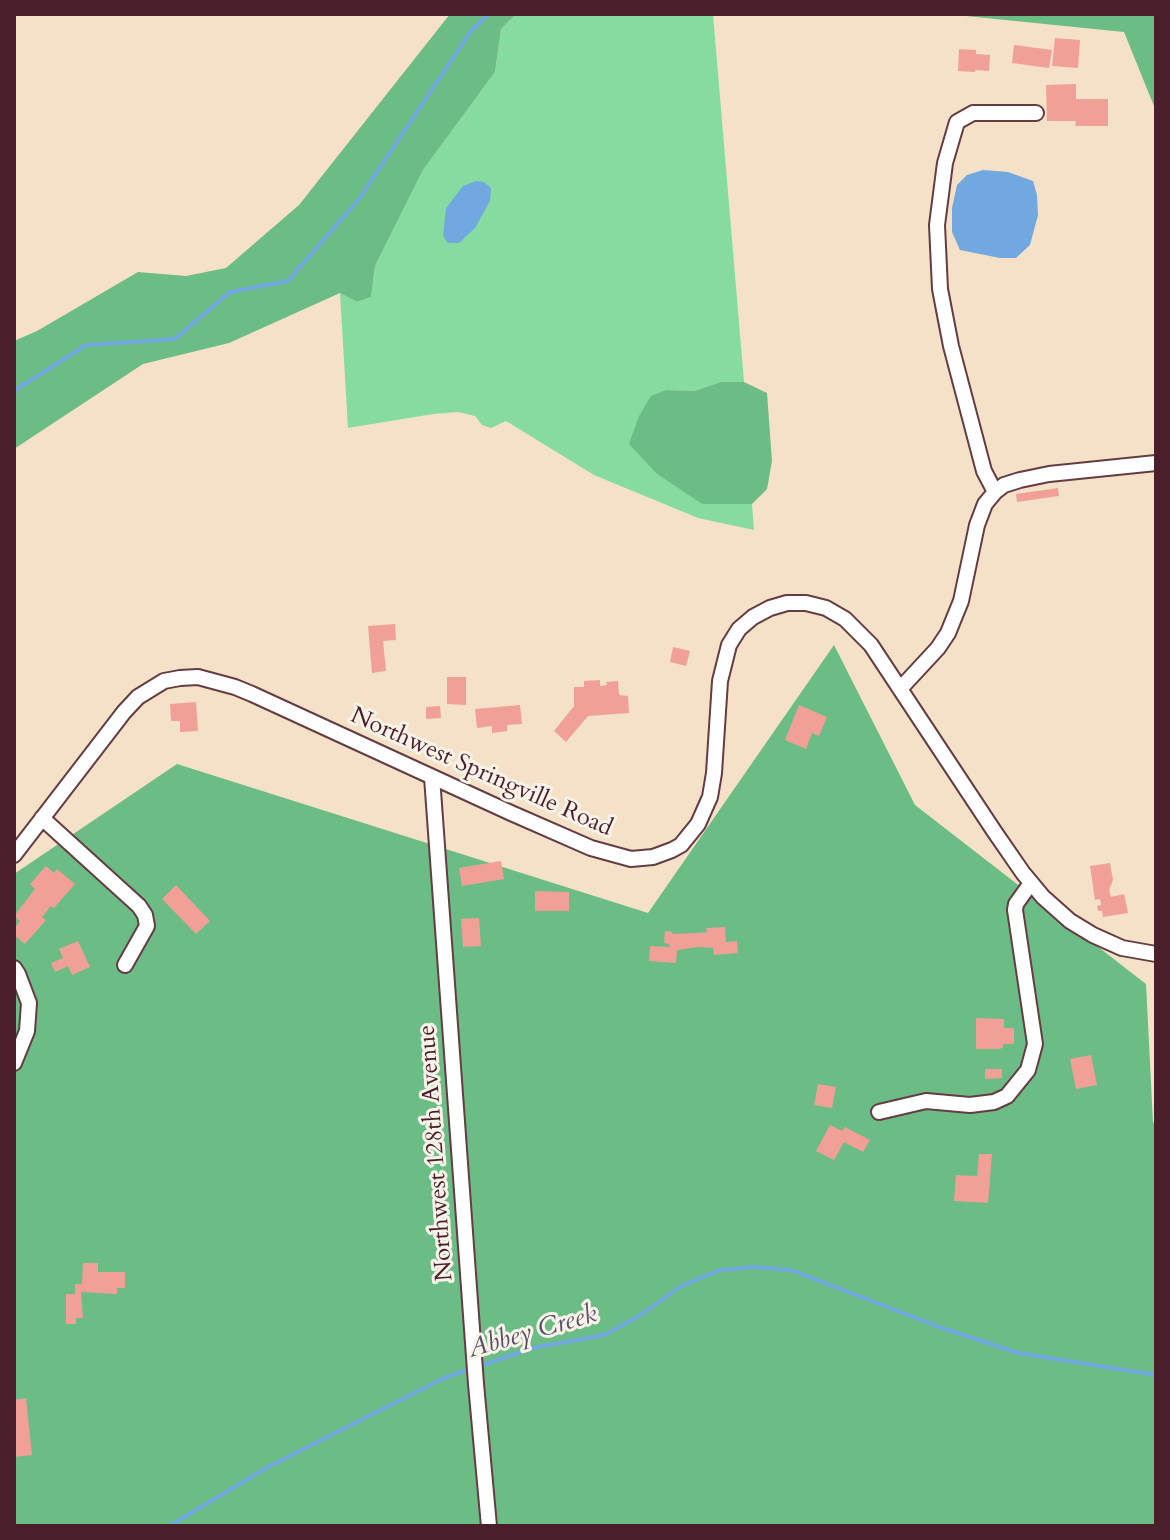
<!DOCTYPE html>
<html>
<head>
<meta charset="utf-8">
<style>
  body { margin:0 }
  #map { position:relative; width:1170px; height:1540px; overflow:hidden; background:#f4e1c7; font-family:Cardo,serif }
  canvas { display:block }
  .frame { position:absolute; inset:0; border:16px solid #4a1f2b; pointer-events:none }
</style>
</head>
<body>
<div id="map">
<canvas width="1170" height="1540"></canvas>
<div class="frame"></div>
</div>
<script>
const ctx = document.querySelector('canvas').getContext('2d');
ctx.lineJoin = 'round';
function fill(path, color) {
  ctx.fillStyle = color;
  ctx.fill(path, 'evenodd');
}
function toPath(rows) {
  const path = new Path2D();
  for (const r of rows) {
    path.moveTo(r[0], r[1]);
    for (let i = 2; i < r.length; i += 2) path.lineTo(r[i], r[i + 1]);
  }
  return path;
}
function strokePath(path, color, width, dash) {
  ctx.strokeStyle = color;
  ctx.lineWidth = width;
  ctx.lineCap = dash ? 'butt' : 'round';
  ctx.setLineDash(dash || []);
  ctx.stroke(path);
}
function drawText(font, color, halo, rows, align = 'center') {
  ctx.font = font + ' Cardo,serif';
  ctx.lineWidth = 6;
  ctx.setLineDash([]);
  ctx.textBaseline = 'middle';
  ctx.strokeStyle = halo;
  ctx.fillStyle = color;
  for (const [text, x, y, turn = 0] of rows) {
    ctx.save();
    ctx.translate(x, y);
    ctx.rotate((+turn || 0) * Math.PI / 180);
    ctx.textAlign = isNaN(turn) ? turn : align;
    if (halo) ctx.strokeText(text, 0, 0);
    ctx.fillText(text, 0, 0);
    ctx.restore();
  }
}
fill(toPath([
  [516,14,713,14,744,382,721,382,694,391,666,390,702,504,752,504,754,530,698,518,594,475,506,421,491,428,482,425,475,416,458,412,433,414,348,428,340,293,357,302,371,297,375,266,423,170,495,72,501,29]
]), '#86dca0');
fill(toPath([
  [450,14,516,14,501,29,495,72,423,170,375,266,371,297,357,302,340,293,229,343,143,364,14,449,14,341,37,331,138,272,186,276,226,268,299,205],
  [946,14,1156,14,1156,111,1124,32],
  [721,382,744,382,767,393,772,461,767,489,752,504,702,504,656,473,629,444,639,416,651,396,666,390,694,391],
  [834,645,915,805,1146,984,1153,1122,1156,1125,1156,1526,14,1526,14,874,177,764,648,913]
]), '#6cbc86');
fill(toPath([
  [983,170,1008,172,1033,181,1037,195,1038,215,1030,245,1016,258,1000,258,960,250,952,232,952,208,957,185,967,175],
  [476,181,484,182,491,188,490,201,475,228,459,243,448,243,443,236,446,208,463,186]
]), '#71a8e0');
strokePath(toPath([
  [14,391,86,345,175,339,230,292,288,281,359,199,471,31,489,14],
  [165,1526,171,1525,268,1467,444,1378,533,1348,604,1335,641,1315,681,1286,720,1270,755,1267,791,1270,942,1328,1018,1353,1156,1375]
]), '#71a8e0', 4);
fill(toPath([
  [1055,38,1080,40,1078,68,1052,66],
  [1014,45,1052,50,1049,68,1012,63],
  [959,49,976,50,976,54,990,55,989,71,975,70,975,72,958,71],
  [1076,84,1076,99,1108,99,1108,126,1075,126,1076,121,1047,121,1046,85],
  [1058,488,1059,496,1017,502,1016,494],
  [395,624,396,640,383,641,386,671,372,673,368,626],
  [673,647,690,651,686,666,670,662],
  [447,677,466,677,466,705,447,704],
  [600,680,600,686,607,685,606,682,618,681,619,695,628,696,629,713,588,716,566,742,554,731,574,706,574,687,584,687,584,681],
  [196,702,198,731,180,732,180,721,171,721,170,704],
  [520,705,522,724,507,725,507,731,492,733,492,726,477,728,475,709],
  [799,705,827,717,819,736,812,733,806,749,785,740],
  [440,706,441,718,426,719,426,707],
  [501,861,504,879,462,886,459,868],
  [1110,863,1113,880,1109,890,1111,897,1124,894,1128,913,1103,917,1102,911,1098,911,1097,906,1101,905,1100,899,1095,900,1090,866],
  [46,866,54,873,57,869,75,884,54,908,51,906,42,917,46,920,25,944,14,935,14,929,20,921,14,916,35,889,30,884],
  [176,885,210,921,196,934,162,899],
  [535,891,569,892,569,911,535,911],
  [479,918,481,946,463,947,461,919],
  [725,927,726,942,737,941,738,953,714,955,713,948,698,947,677,950,676,963,649,961,650,946,670,947,669,944,664,943,665,931,673,932,672,934,697,933,707,932,706,928],
  [78,941,90,967,72,975,68,966,55,972,51,963,63,958,59,949],
  [976,1018,1004,1019,1004,1028,1014,1028,1014,1044,1003,1044,1003,1048,998,1049,976,1049],
  [1091,1055,1097,1085,1076,1089,1070,1059],
  [985,1069,1002,1069,1002,1078,985,1079],
  [818,1084,836,1087,832,1108,814,1105],
  [830,1125,842,1131,845,1127,870,1140,863,1152,844,1142,834,1160,816,1151],
  [979,1154,992,1154,988,1203,954,1201,956,1175,977,1176],
  [83,1263,98,1263,98,1272,125,1272,125,1288,117,1288,117,1294,81,1292,83,1318,76,1318,76,1324,66,1324,66,1294,75,1294,75,1284,82,1284],
  [26,1398,32,1455,14,1457,14,1400]
]), '#f1a097');
const minor = toPath([
  [995,492,984,471,951,346,940,289,937,225,945,163,957,122,973,113,1036,113],
  [900,689,938,648,948,633,961,601,977,525,985,504,995,492,1004,485,1020,480,1049,474,1156,463],
  [432,777,476,1384,489,1526],
  [42,818,139,906,145,915,147,926,125,965],
  [14,855,124,712,138,697,164,681,180,678,198,677,235,687,252,694,511,813,591,848,631,859,653,857,672,850,681,845,698,824,710,797,714,773,720,681,729,645,739,629,753,617,770,608,787,603,806,603,826,608,845,619,871,645,994,831,1023,873,1043,897,1070,921,1093,935,1122,948,1156,954],
  [14,968,18,974,29,1003,27,1031,14,1063],
  [879,1112,926,1101,970,1105,994,1102,1007,1096,1028,1070,1035,1044,1015,910,1016,904,1031,883]
]);
strokePath(minor, '#643c42', 18);
strokePath(minor, '#fff', 14);
drawText('24px', '#4a1f2b', '#f7f3e8', [
  ["Northwest Springville Road",481,773,24],
  ["Northwest 128th Avenue",437,1153,-94]
]);
drawText('italic 26px', '#584f6a', '#f7f3e8', [
  ["Abbey Creek",533,1333,-16]
]);
</script>
</body>
</html>
